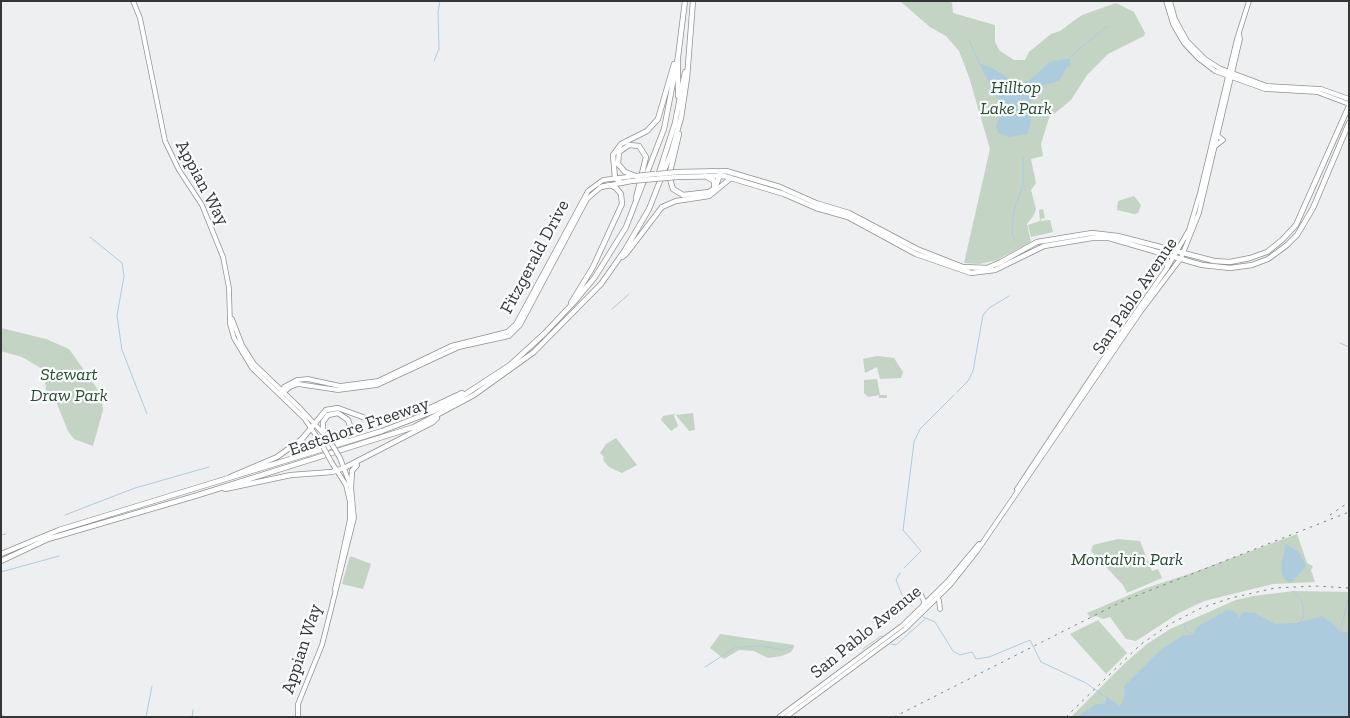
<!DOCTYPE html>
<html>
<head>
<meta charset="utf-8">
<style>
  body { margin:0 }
  #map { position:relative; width:1350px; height:718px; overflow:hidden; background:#eeeff0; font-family:"Zilla Slab",serif }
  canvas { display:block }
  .frame { position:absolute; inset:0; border:2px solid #353636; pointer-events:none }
</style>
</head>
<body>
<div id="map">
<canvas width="1350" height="718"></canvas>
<div class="frame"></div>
</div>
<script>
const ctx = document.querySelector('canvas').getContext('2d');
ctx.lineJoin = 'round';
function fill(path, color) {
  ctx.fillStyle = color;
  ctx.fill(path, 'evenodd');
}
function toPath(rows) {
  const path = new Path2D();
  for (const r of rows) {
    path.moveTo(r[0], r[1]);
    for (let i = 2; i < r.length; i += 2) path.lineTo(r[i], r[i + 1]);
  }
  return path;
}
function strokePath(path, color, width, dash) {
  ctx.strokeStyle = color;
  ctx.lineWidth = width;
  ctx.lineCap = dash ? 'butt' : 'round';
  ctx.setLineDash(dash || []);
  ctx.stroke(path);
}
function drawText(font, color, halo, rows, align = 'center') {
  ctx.font = font + ' "Zilla Slab",serif';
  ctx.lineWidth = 4.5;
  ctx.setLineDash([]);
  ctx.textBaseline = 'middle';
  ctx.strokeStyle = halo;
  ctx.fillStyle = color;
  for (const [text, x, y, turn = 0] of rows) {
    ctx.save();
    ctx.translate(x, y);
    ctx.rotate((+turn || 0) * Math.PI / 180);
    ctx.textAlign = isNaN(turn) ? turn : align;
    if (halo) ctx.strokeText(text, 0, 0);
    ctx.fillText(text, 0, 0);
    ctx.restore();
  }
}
fill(toPath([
  [900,1,949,1,952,3,953,13,995,25,995,42,1000,51,1014,60,1025,60,1029,52,1051,34,1060,31,1082,15,1116,3,1134,12,1145,33,1144,36,1108,54,1087,75,1071,100,1049,118,1041,144,1043,156,1031,159,1036,183,1031,190,1036,209,1034,215,1027,224,1031,242,997,260,979,264,964,263,990,149,969,77,959,51,946,36,930,27],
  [1134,196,1141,205,1138,213,1134,214,1117,210,1118,201],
  [1043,209,1045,218,1041,219,1041,221,1050,220,1053,232,1031,237,1028,225,1040,221,1039,210],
  [1,328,46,339,69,349,101,394,103,410,93,446,74,439,68,431,57,404,46,390,44,370,22,357,1,351],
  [877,356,894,358,903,372,901,378,880,379,877,367,865,373,863,359],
  [877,379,880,395,887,395,887,398,879,398,879,395,868,397,864,393,864,380],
  [693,413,695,430,689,431,676,415],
  [675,414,674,416,678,426,671,431,661,420,663,416],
  [616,438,637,465,622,473,609,467,603,460,604,457,600,453,606,444],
  [1297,534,1307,563,1313,566,1311,570,1315,582,1273,584,1204,601,1179,613,1136,641,1126,639,1110,617,1103,619,1096,616,1091,618,1087,613,1146,588,1189,574],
  [1118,539,1140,541,1152,571,1158,569,1162,578,1127,593,1123,585,1091,551,1093,545],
  [350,556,371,564,363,589,342,584],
  [1294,591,1349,592,1349,708,1184,717,1071,717,1125,663,1147,644,1170,629,1236,600,1253,596],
  [1098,620,1127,653,1106,674,1070,634],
  [720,634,794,645,794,647,791,652,782,656,768,658,754,651,739,650,724,659,710,648]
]), '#c3d3c4');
fill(toPath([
  [1070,58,1070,66,1067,67,1059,81,1044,85,1035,94,1030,104,1031,124,1027,134,1009,137,998,133,996,126,1004,103,995,96,980,64,990,67,1018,84,1030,80,1050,62],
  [1286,544,1299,552,1306,566,1292,582,1286,581,1282,574,1281,565],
  [1227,610,1234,611,1239,618,1243,612,1255,613,1275,624,1296,623,1322,616,1336,626,1339,631,1349,633,1349,717,1077,717,1095,705,1105,703,1107,697,1120,706,1125,694,1124,686,1163,648,1184,635,1193,635,1197,627]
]), '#acccde');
strokePath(toPath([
  [969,40,980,64],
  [1077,51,1107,26],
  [1071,57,1076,52],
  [434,61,439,49,438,12,440,1],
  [90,237,122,263,124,276,117,316,122,350,147,414],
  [1015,241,1012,231,1014,210,1023,186,1023,157],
  [612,309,629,294],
  [1340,343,1349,347],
  [957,392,968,381,973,371,983,315,989,308,1009,296],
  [65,515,135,488,209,467],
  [1,535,6,534],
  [904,568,921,551,903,530,914,442,920,429,954,395],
  [1,572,59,556],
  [900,573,896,580,902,595,912,606],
  [1293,591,1302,600,1304,616,1300,622],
  [923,617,935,622,953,651,960,655,972,652,976,659,989,657,1030,640,1041,662,1086,683,1107,698],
  [1184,624,1186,630,1192,635],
  [1340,632,1349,596],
  [891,644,896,645,925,619],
  [863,649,881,636,883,637],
  [705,667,736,647,764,646,782,650,791,647],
  [1,713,4,717],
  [146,717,152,686],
  [192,717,193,710]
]), '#acccde', 1);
const major = toPath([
  [133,1,140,18,165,141,179,170,202,205,223,257,229,288,230,324,234,338,252,368,304,418,321,443],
  [1166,1,1173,24,1184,43,1198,58,1215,71,1265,89,1317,92,1349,104],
  [1170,1,1175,19,1187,41,1205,59,1219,68,1267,86,1321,89,1349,99],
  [1214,147,1223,140,1217,135],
  [232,319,242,345,254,364,300,408,330,441],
  [280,395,284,387,297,380,308,379,340,386,378,381,451,346,507,332,516,324,588,191,603,180,635,176],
  [280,395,290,387,298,384,338,390,377,385,459,347,509,336,520,325,587,199,601,187,621,183],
  [332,463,346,485,350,502,350,519,335,589],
  [1017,489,1100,364,1167,268,1189,230,1200,193,1237,39,1249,1],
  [919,591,924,601,923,607],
  [939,600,940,609],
  [298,717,298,704,322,645,354,518,351,487,340,458],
  [779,717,903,625,947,582,979,544],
  [786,717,905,629,950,585,977,551,1141,311,1181,258,1199,213,1240,39,1239,34]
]);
const highway = toPath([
  [678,96,678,59],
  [679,134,669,176,673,189,683,195,709,192,715,188,720,175],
  [677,172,726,171,780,187,816,203,849,213,917,249,963,267,987,268,1001,262,1037,242,1092,233,1118,236,1214,261,1230,262,1250,258,1267,252,1282,240,1296,225,1349,106],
  [658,176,675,123,685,72],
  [705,176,714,181,714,187],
  [677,177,724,176,784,194,816,208,848,217,916,254,971,273,995,270,1044,246,1092,238,1109,238,1202,265,1230,268,1252,265,1268,259,1287,245,1297,235,1313,208,1349,123],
  [631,181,621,183,615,178,613,155,621,144,647,131,658,119,674,64],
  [636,198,646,157,639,146,629,145,619,152,618,164,625,172,636,176],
  [1161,253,1167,260,1167,268],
  [622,257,626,254,662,207,676,201,709,196,731,178],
  [571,303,593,267,622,204,621,194,616,188,610,185,601,187],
  [323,432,323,422,328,415,338,413,348,420,350,426,346,437,330,445],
  [230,477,277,457,302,439,326,410,338,408,368,419,383,420,430,408,462,393],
  [351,487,352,471,357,465],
  [225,489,291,475,332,472,344,468,433,422,437,418],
  [1,554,59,530,382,431,434,411,458,399,510,365,544,334,575,301,595,277,626,227,664,129,678,57,685,1],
  [1,561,48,539,195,496,414,427,474,395,534,352,601,284,625,250,649,209,671,153,681,118,687,78,693,1]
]);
strokePath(major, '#909192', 5.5);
strokePath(highway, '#909192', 6);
strokePath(major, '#fff', 4);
strokePath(highway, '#fff', 4.5);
strokePath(toPath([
  [1330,515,1349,502],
  [894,717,1123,601,1349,512],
  [1066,717,1140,645,1170,624,1201,608,1231,598,1275,588,1315,586,1349,588]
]), '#818283', 1, [2.5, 5]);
const majorBridge = toPath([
  [330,441,340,458],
  [321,443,332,463]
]);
const highwayBridge = toPath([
  [658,174,677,172],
  [636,176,655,174],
  [631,181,677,177]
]);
strokePath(majorBridge, '#909192', 5.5, []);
strokePath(highwayBridge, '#909192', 6, []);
strokePath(majorBridge, '#fff', 4);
strokePath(highwayBridge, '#fff', 4.5);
drawText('italic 18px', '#264e2c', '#fbfcfd', [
  ["Hilltop",1016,88],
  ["Lake Park",1016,109],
  ["Stewart",69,375],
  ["Draw Park",69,396],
  ["Montalvin Park",1127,560]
]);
drawText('18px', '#353636', '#fbfcfd', [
  ["Appian Way",202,183,62],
  ["Fitzgerald Drive",535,257,-62],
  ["San Pablo Avenue",1135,296,-56],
  ["Eastshore Freeway",359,427,-19],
  ["San Pablo Avenue",866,632,-39],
  ["Appian Way",302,649,-72]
]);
</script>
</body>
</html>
